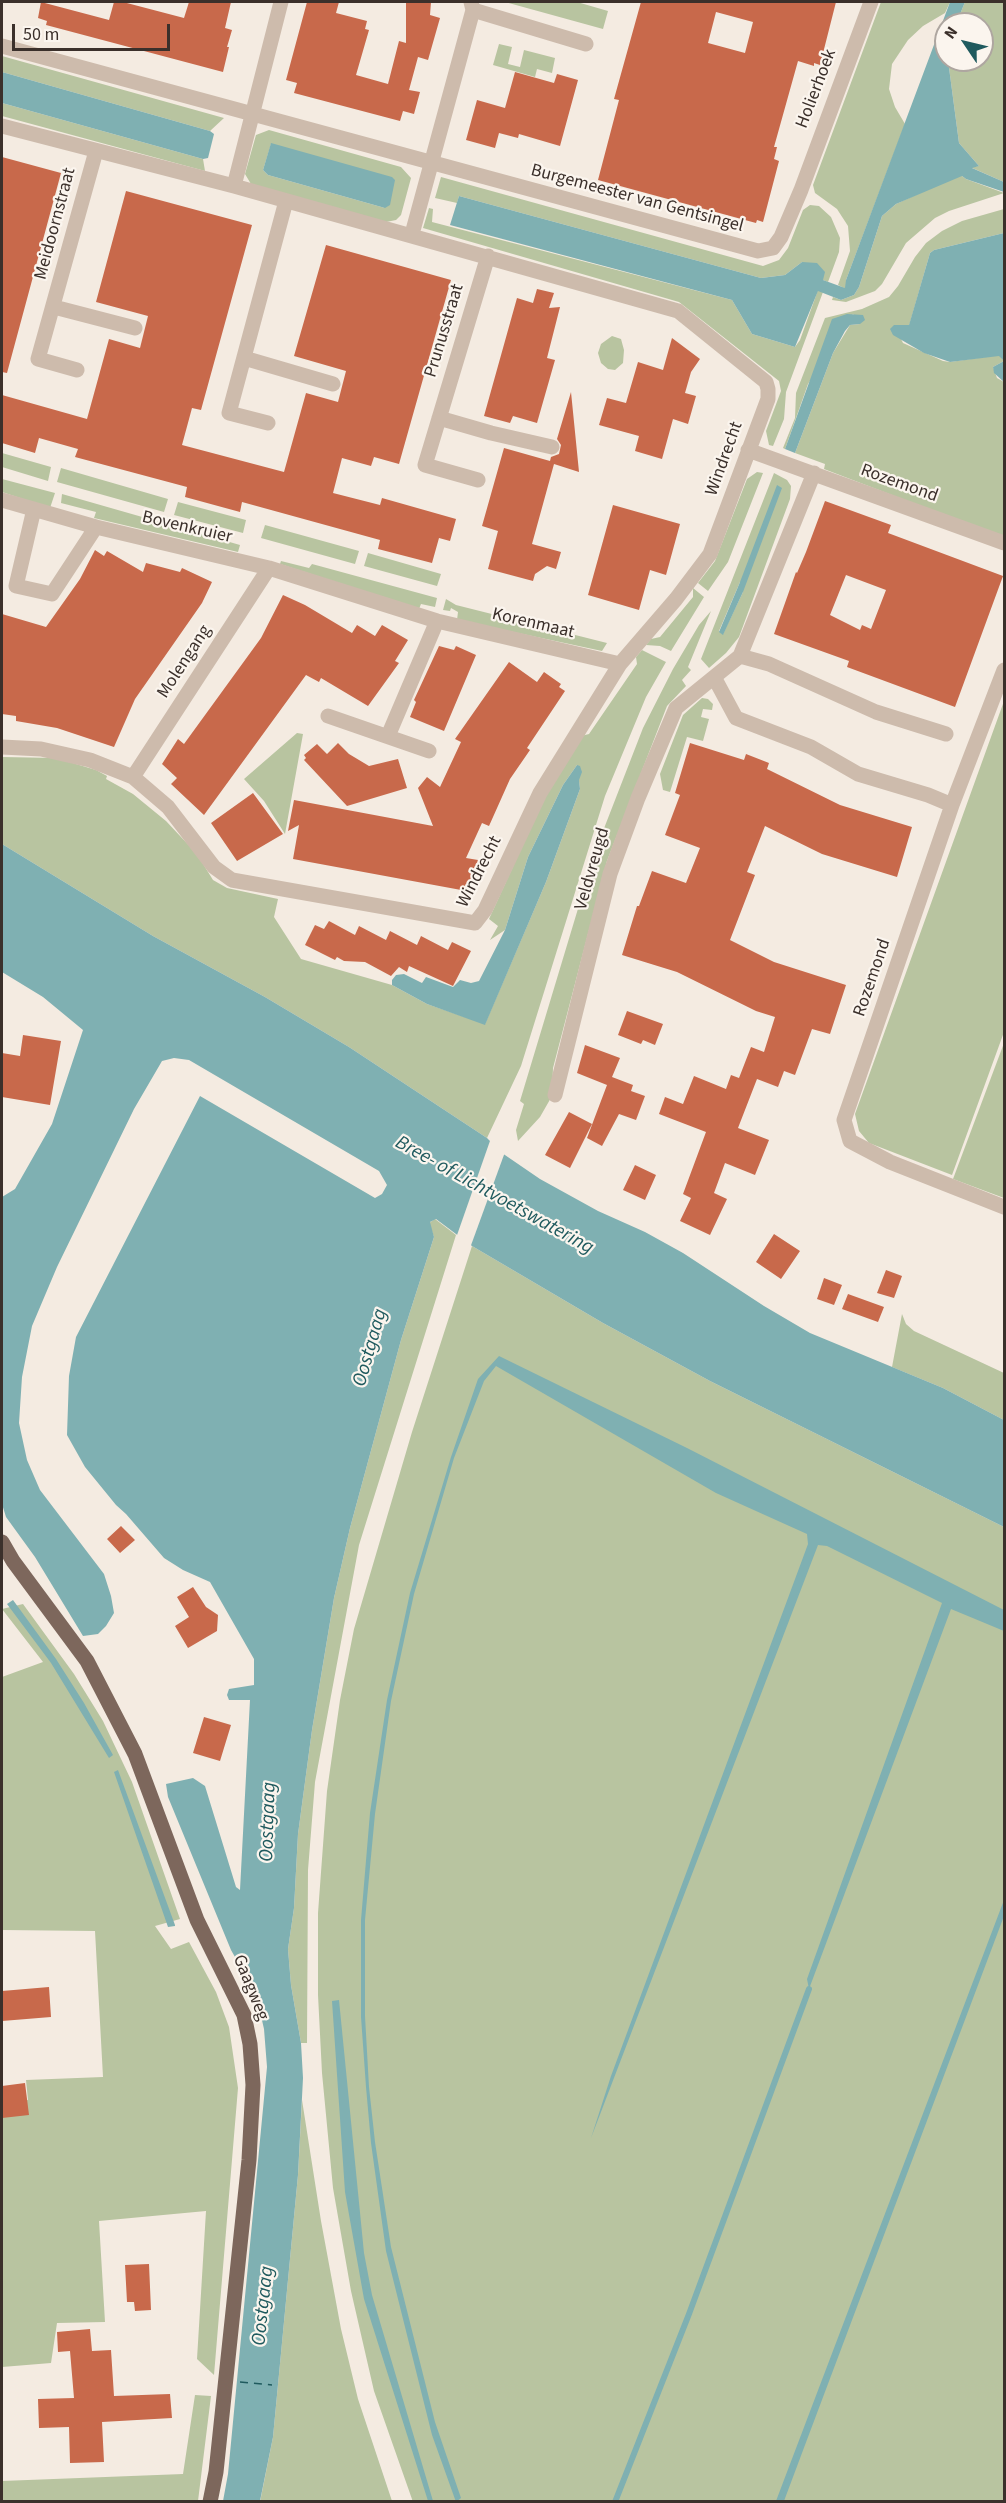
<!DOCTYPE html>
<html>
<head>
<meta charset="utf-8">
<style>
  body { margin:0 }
  #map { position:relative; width:1006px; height:2503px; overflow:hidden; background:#f4ebe1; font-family:"Source Sans 3",sans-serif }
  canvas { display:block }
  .frame { position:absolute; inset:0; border:3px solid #3b302b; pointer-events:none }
  .north { position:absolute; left:934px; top:12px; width:60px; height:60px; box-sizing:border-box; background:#fbf5ee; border:2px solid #aea6a0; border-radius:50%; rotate:305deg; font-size:16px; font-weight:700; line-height:24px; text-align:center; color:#3b302b }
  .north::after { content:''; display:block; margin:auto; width:21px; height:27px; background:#1f5a5e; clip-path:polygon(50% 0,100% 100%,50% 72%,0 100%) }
  .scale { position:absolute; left:12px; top:24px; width:158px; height:27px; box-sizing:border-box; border:3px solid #3b302b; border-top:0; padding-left:8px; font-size:18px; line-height:21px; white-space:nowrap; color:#3b302b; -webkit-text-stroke:4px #fbf5ee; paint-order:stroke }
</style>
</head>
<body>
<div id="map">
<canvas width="1006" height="2503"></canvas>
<div class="frame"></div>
<div class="north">N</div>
<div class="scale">50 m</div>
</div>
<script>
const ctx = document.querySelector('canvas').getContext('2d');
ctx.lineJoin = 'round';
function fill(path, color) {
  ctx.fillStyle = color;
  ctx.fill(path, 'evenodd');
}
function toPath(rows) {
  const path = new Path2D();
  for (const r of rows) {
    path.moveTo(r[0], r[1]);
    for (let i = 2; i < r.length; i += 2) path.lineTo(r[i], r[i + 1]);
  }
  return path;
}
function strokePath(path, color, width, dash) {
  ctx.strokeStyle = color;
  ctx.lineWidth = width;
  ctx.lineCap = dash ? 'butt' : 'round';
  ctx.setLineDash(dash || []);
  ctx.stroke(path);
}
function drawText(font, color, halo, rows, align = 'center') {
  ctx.font = font + ' "Source Sans 3",sans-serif';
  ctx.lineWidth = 4.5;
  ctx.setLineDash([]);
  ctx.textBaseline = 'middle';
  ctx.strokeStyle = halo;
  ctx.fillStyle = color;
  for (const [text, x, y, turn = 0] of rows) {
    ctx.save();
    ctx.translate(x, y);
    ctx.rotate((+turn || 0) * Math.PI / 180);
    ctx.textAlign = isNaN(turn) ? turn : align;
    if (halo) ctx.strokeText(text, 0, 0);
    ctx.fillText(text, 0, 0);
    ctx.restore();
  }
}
fill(toPath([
  [505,2,577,2,608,11,603,29],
  [881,2,950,2,945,13,923,26,908,40,892,64,889,89,895,107,905,124,846,280,846,289,838,285,850,251,848,226,837,209,815,193,813,185],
  [965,2,1004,2,1004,182,970,167,979,166,959,143,948,60,982,60,982,24,956,24],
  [499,44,512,47,508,64,520,67,524,50,555,58,552,73,537,69,535,77,493,65],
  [2,56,224,118,210,131,2,72],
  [2,103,203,159,205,171,2,116],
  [269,130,401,167,411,178,401,215,396,220,386,222,251,184,245,174,256,135],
  [271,144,385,208,268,175,263,170],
  [957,176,962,176,966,179,1004,193,949,211,935,218,906,243,882,284,875,291,846,302,832,300,833,297,841,300,854,295,859,287,882,216,896,204],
  [441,177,763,266,779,260,788,248,803,210,810,205,819,206,831,217,840,238,839,252,828,282,823,280,802,262,785,275,761,278,459,196,457,203,435,198],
  [429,208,433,209,432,222,732,300,752,334,795,347,800,340,818,290,823,292,786,392,784,419,773,446,769,445,766,431,781,391,779,381,679,302,423,228],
  [1004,209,1004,233,934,250,930,253,909,326,894,325,903,343,943,361,950,362,999,355,1004,361,993,367,997,378,1004,382,1004,538,824,469,825,464,795,453,833,353,850,325,860,324,853,314,808,384,785,449,783,448,795,418,796,393,825,318,862,309,889,297,898,286,915,257,926,243,942,231,962,221],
  [612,336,621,339,624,350,623,363,615,370,608,369,601,363,598,353,601,344],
  [2,453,51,467,48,481,2,467],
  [61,468,168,499,164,512,57,482],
  [757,472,763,473,728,562,708,591,698,583,715,561,747,479],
  [774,473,787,480,791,486,790,499,739,637,726,653,709,668,701,659],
  [740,582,743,592,723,634,719,631],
  [2,479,55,493,50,508,2,492],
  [62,494,240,545,238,552,94,518,96,512,61,503],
  [178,502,246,520,243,533,174,515],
  [265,525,359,551,355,564,261,538],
  [368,553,441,574,437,586,364,566],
  [281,561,309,568,312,564,437,598,435,607,421,604,419,609,280,564],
  [693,588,704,597,671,651,660,646,646,645,651,639,660,637,693,597],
  [446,599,456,605,607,643,602,651,457,620,458,612,451,608,450,611,443,610],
  [711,611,688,667,691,670,682,680,686,686,667,706,607,861,553,1068,552,1096,540,1117,518,1141,516,1130,524,1104,520,1101,596,849,643,728,673,669,699,625],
  [642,650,666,662,646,697,605,796,521,1066,487,1138,349,1047,265,997,153,936,2,844,2,757,56,758,96,770,107,776,106,779,133,794,166,821,197,854,213,880,227,888,278,899,274,917,301,959,392,985,427,1004,485,1024,546,882,580,789,577,765,563,785,528,857,505,930,490,940,498,926,489,919,542,803,581,736,589,734,637,664,636,657],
  [702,698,708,699,713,704,712,710,703,709,701,717,709,719,703,741,687,737,670,792,663,790,660,774,683,715],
  [1004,701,1004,1032,952,1175,869,1143,859,1131,855,1114],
  [297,733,303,734,285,834,264,801,244,779],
  [1004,1043,1004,1198,953,1179],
  [435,1219,456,1235,359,1545,315,1782,308,1870,307,2043,301,2043,291,1985,288,1949,294,1908,298,1834,312,1730,334,1598,350,1528,401,1340,434,1237,429,1223],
  [472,1246,603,1323,710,1381,1004,1527,1004,2501,413,2502,374,2391,351,2291,333,2188,322,2073,318,1995,318,1913,327,1791,340,1700,354,1629,412,1432],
  [902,1314,906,1324,914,1331,1004,1373,1004,1420,943,1388,892,1367],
  [23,1604,74,1674,103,1721,132,1782,180,1919,155,1926,171,1949,189,1942,216,1992,229,2027,238,2088,214,2375,197,2359,206,2211,99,2221,105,2322,57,2323,51,2363,2,2367,2,2102,28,2100,26,2080,103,2077,95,1931,2,1930,2,1677,43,1662,2,1609],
  [302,2100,321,2221,341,2329,358,2399,392,2501,260,2502,273,2437,298,2175],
  [195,2395,211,2396,198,2501,2,2501,2,2481,183,2474]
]), '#b8c4a0');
fill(toPath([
  [950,2,965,2,956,24,946,24,946,60,948,60,959,143,979,166,972,168,1004,182,1004,192,966,179,962,176,896,204,882,216,859,287,854,295,841,300,818,291,795,347,752,334,732,300,450,225,459,196,761,278,785,275,802,262,817,263,825,272,823,280,845,288,846,280],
  [2,72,210,131,214,134,208,158,203,159,2,103],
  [271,143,392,177,395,180,390,205,385,208,268,175,263,170],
  [1004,233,1004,382,994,373,993,367,1004,361,999,356,950,362,924,353,893,335,890,329,894,325,909,325,930,253,934,250],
  [847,314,863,315,865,320,860,324,850,325,845,331,833,353,795,453,785,449,832,319],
  [777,485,782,488,743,592,723,635,719,632,740,582],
  [577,765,580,766,582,772,579,780,580,789,546,882,485,1025,427,1004,392,985,392,980,396,975,404,974,422,983,426,977,453,987,460,980,471,983,479,981,505,930,528,857,563,785],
  [2,844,153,936,265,997,349,1047,487,1138,502,1153,540,1179,598,1211,645,1232,683,1253,764,1306,810,1333,943,1388,1004,1420,1004,1527,710,1381,603,1323,472,1246,436,1219,430,1222,434,1237,401,1340,350,1528,334,1598,312,1730,298,1834,294,1908,288,1949,291,1985,301,2043,303,2078,298,2175,273,2437,260,2501,223,2501,228,2474,267,2067,264,2029,256,1994,231,1950,168,1797,166,1784,193,1778,205,1786,236,1887,240,1890,250,1700,229,1700,227,1695,229,1689,254,1685,254,1659,210,1582,183,1570,164,1558,126,1514,116,1505,85,1467,67,1435,69,1376,76,1337,200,1096,375,1198,382,1194,387,1185,379,1171,189,1060,174,1058,162,1061,134,1109,57,1267,32,1326,22,1377,19,1423,27,1460,40,1490,104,1574,111,1596,114,1613,106,1626,98,1634,83,1636,35,1557,6,1517,2,1504,2,1197,15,1189,52,1124,83,1030,43,997,2,972],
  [499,1356,687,1448,1004,1610,1004,1631,951,1609,809,1989,807,1979,942,1603,827,1546,818,1545,591,2138,611,2076,808,1544,807,1534,716,1493,496,1366,484,1381,454,1458,414,1594,391,1701,375,1814,365,1920,365,2016,369,2087,375,2142,391,2247,435,2422,461,2498,456,2502,432,2435,386,2251,371,2143,366,2087,361,2017,361,1920,370,1813,387,1700,410,1593,451,1457,478,1379],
  [13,1600,56,1659,84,1703,113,1755,109,1758,51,1663,7,1604],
  [118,1770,175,1925,175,1926,168,1927,114,1772],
  [1004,1900,1004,1916,805,2445,784,2501,776,2501],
  [339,2000,364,2253,372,2295,433,2501,428,2501,364,2299,345,2192,332,2001]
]), '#7fb0b2');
fill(toPath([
  [491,1138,505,1152,470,1248,456,1238]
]), '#f4ebe1');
strokePath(toPath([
  [615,2502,689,2314,809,1989]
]), '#7fb0b2', 6);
strokePath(toPath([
  [240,2382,272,2385]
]), '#1f5a5e', 1.5, [8, 6]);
fill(toPath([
  [41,2,109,20,114,2,123,2,184,18,189,2,231,2,225,28,232,30,227,47,229,47,223,72,46,25,47,21,38,18],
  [307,2,339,2,336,13,367,21,365,29,369,30,356,75,388,84,399,41,406,43,406,2,431,2,430,15,440,18,428,60,418,57,409,90,420,92,414,114,403,111,400,121,294,93,297,83,286,80],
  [641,2,836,2,820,65,814,63,814,66,798,61,774,147,777,147,774,159,779,161,763,222,757,220,756,223,598,180,619,100,614,99],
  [716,12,753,22,745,53,708,43],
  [515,72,554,83,557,74,578,80,560,146,519,134,518,138,499,133,495,148,466,140,477,100,505,108],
  [2,157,61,173,7,373,2,372],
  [126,191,252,225,201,410,192,408,182,445,284,472,306,393,338,402,346,371,294,356,326,245,451,280,399,464,374,457,371,466,342,458,333,493,380,505,382,498,456,519,450,541,439,538,432,563,378,549,380,540,242,502,240,512,185,497,187,487,75,457,78,449,39,438,35,453,2,443,2,395,87,419,109,339,140,348,148,316,96,302],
  [537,289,554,293,549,308,560,307,547,358,555,360,537,423,513,416,510,423,484,416,517,298,533,303],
  [672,338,700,359,691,372,685,393,696,396,688,424,673,419,662,459,635,451,639,436,599,425,607,398,626,403,638,362,663,370],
  [571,392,579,472,554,464,532,544,561,552,556,569,547,566,535,574,533,581,488,569,498,531,482,526,504,448,550,461,551,457,559,454,561,445,557,439],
  [825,501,891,525,888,533,1003,576,955,707,847,667,849,661,774,634,796,572,797,573,806,552],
  [846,575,886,590,871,629,862,625,860,630,830,615],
  [613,505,680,524,666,575,650,570,639,610,588,595],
  [95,550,104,556,107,551,143,572,146,563,180,572,182,568,212,582,202,603,135,699,114,747,57,728,16,721,16,716,2,714,2,614,46,627,80,579],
  [283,595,305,605,352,633,357,625,375,636,382,625,408,640,395,661,399,663,368,706,321,678,319,682,306,675,204,815,171,784,177,778,162,764,178,739,184,744,261,638],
  [439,646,454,650,456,646,476,655,444,731,410,717,416,702,414,700],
  [509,662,537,682,544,672,561,684,559,687,565,691,527,748,530,750,510,779,489,826,482,823,466,858,478,860,472,892,293,859,299,825,288,831,294,800,433,826,418,788,427,777,440,787,461,742,455,739],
  [338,743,349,754,369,766,398,759,407,788,347,806,304,760,306,758,304,755,317,744,327,754],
  [690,743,744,760,746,754,769,763,767,769,840,805,912,827,897,877,822,854,765,826,747,872,755,875,730,940,774,962,846,985,830,1034,812,1029,795,1075,784,1071,778,1087,757,1079,738,1128,769,1140,755,1175,725,1163,714,1193,727,1199,710,1235,680,1221,691,1198,683,1194,706,1132,659,1114,665,1097,683,1104,694,1076,726,1089,731,1075,739,1078,751,1047,764,1052,775,1017,756,1011,677,972,622,955,637,906,639,906,652,871,686,883,700,848,665,835,680,795,675,793],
  [253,793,283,834,237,861,211,823],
  [329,921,355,935,359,926,386,940,390,931,417,945,421,936,448,950,452,942,471,951,453,986,409,966,407,972,399,967,391,976,365,962,344,961,337,957,335,960,305,945,315,925,324,929],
  [627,1011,663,1024,655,1045,643,1040,641,1044,618,1035],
  [23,1035,61,1041,50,1105,2,1097,2,1053,20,1056],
  [585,1045,620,1058,612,1077,633,1085,631,1091,645,1096,636,1120,619,1114,602,1146,587,1138,607,1085,577,1073],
  [569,1112,592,1124,570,1168,545,1155],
  [635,1165,656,1175,645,1200,623,1190],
  [774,1234,800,1251,781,1279,756,1262],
  [886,1270,902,1276,894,1298,877,1293],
  [824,1278,842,1285,834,1305,817,1299],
  [848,1294,884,1307,878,1322,842,1309],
  [121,1526,135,1540,120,1553,107,1539],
  [193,1587,206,1607,218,1615,217,1631,188,1648,175,1626,189,1617,177,1597],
  [204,1717,231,1725,220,1761,193,1753],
  [49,1987,51,2017,2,2021,2,1991],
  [25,2083,29,2115,2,2118,2,2086],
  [149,2264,151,2310,135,2311,134,2302,127,2302,125,2265],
  [90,2329,92,2351,111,2350,114,2396,170,2394,172,2418,102,2422,104,2462,70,2463,69,2427,39,2428,38,2399,74,2398,70,2351,58,2352,57,2332]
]), '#c8694b');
strokePath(toPath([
  [473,10,586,44],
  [2,46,758,251,773,248,781,237,801,190,871,2],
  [2,126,234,186,678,311,766,382,768,389,768,399,710,554,676,599,620,664,540,793,485,910,475,923,232,880,214,867,168,807,133,777,90,760,41,749,2,747],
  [234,186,281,2],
  [412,234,473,10,471,2],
  [54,307,135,328],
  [244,358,333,384],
  [77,370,38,359,96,151],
  [439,418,491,433,552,447],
  [268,423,229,413,286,201],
  [748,450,1004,543],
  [478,480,425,465,488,256],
  [2,500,96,527,269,568,437,621,620,664],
  [34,509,16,586,52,594,96,527],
  [740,656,769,664,876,712,946,734],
  [1004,670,952,805,844,1120,850,1141,890,1162,1004,1207],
  [714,677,736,718,811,747,858,774,928,795,952,805],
  [328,716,429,751],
  [388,736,437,621],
  [133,777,269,568],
  [555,1095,610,874,638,798,676,708,740,656,814,473]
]), '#cdbbac', 15);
strokePath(toPath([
  [2,1542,13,1561,87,1661,135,1754,197,1920,244,2015,250,2044,253,2085,249,2160,216,2472,210,2502]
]), '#7d675c', 15);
drawText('18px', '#3b302b', '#fbf5ee', [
  ["Holierhoek",817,89,-69],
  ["Burgemeester van Gentsingel",637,199,15],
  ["Meidoornstraat",56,224,-75],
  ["Prunusstraat",445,331,-73],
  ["Windrecht",725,459,-70],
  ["Rozemond",899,484,20],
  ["Bovenkruier",187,528,13],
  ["Korenmaat",533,624,13],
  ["Molengang",185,662,-57],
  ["Veldvreugd",593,869,-74],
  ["Windrecht",480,872,-63],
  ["Rozemond",873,978,-71],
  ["Gaagweg",250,1988,68]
]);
drawText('italic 20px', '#1f5a5e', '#fbf5ee', [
  ["Bree- of Lichtvoetswatering",494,1196,29],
  ["Oostgaag",371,1348,-74],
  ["Oostgaag",269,1822,-88],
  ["Oostgaag",264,2306,-84]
]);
</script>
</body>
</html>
